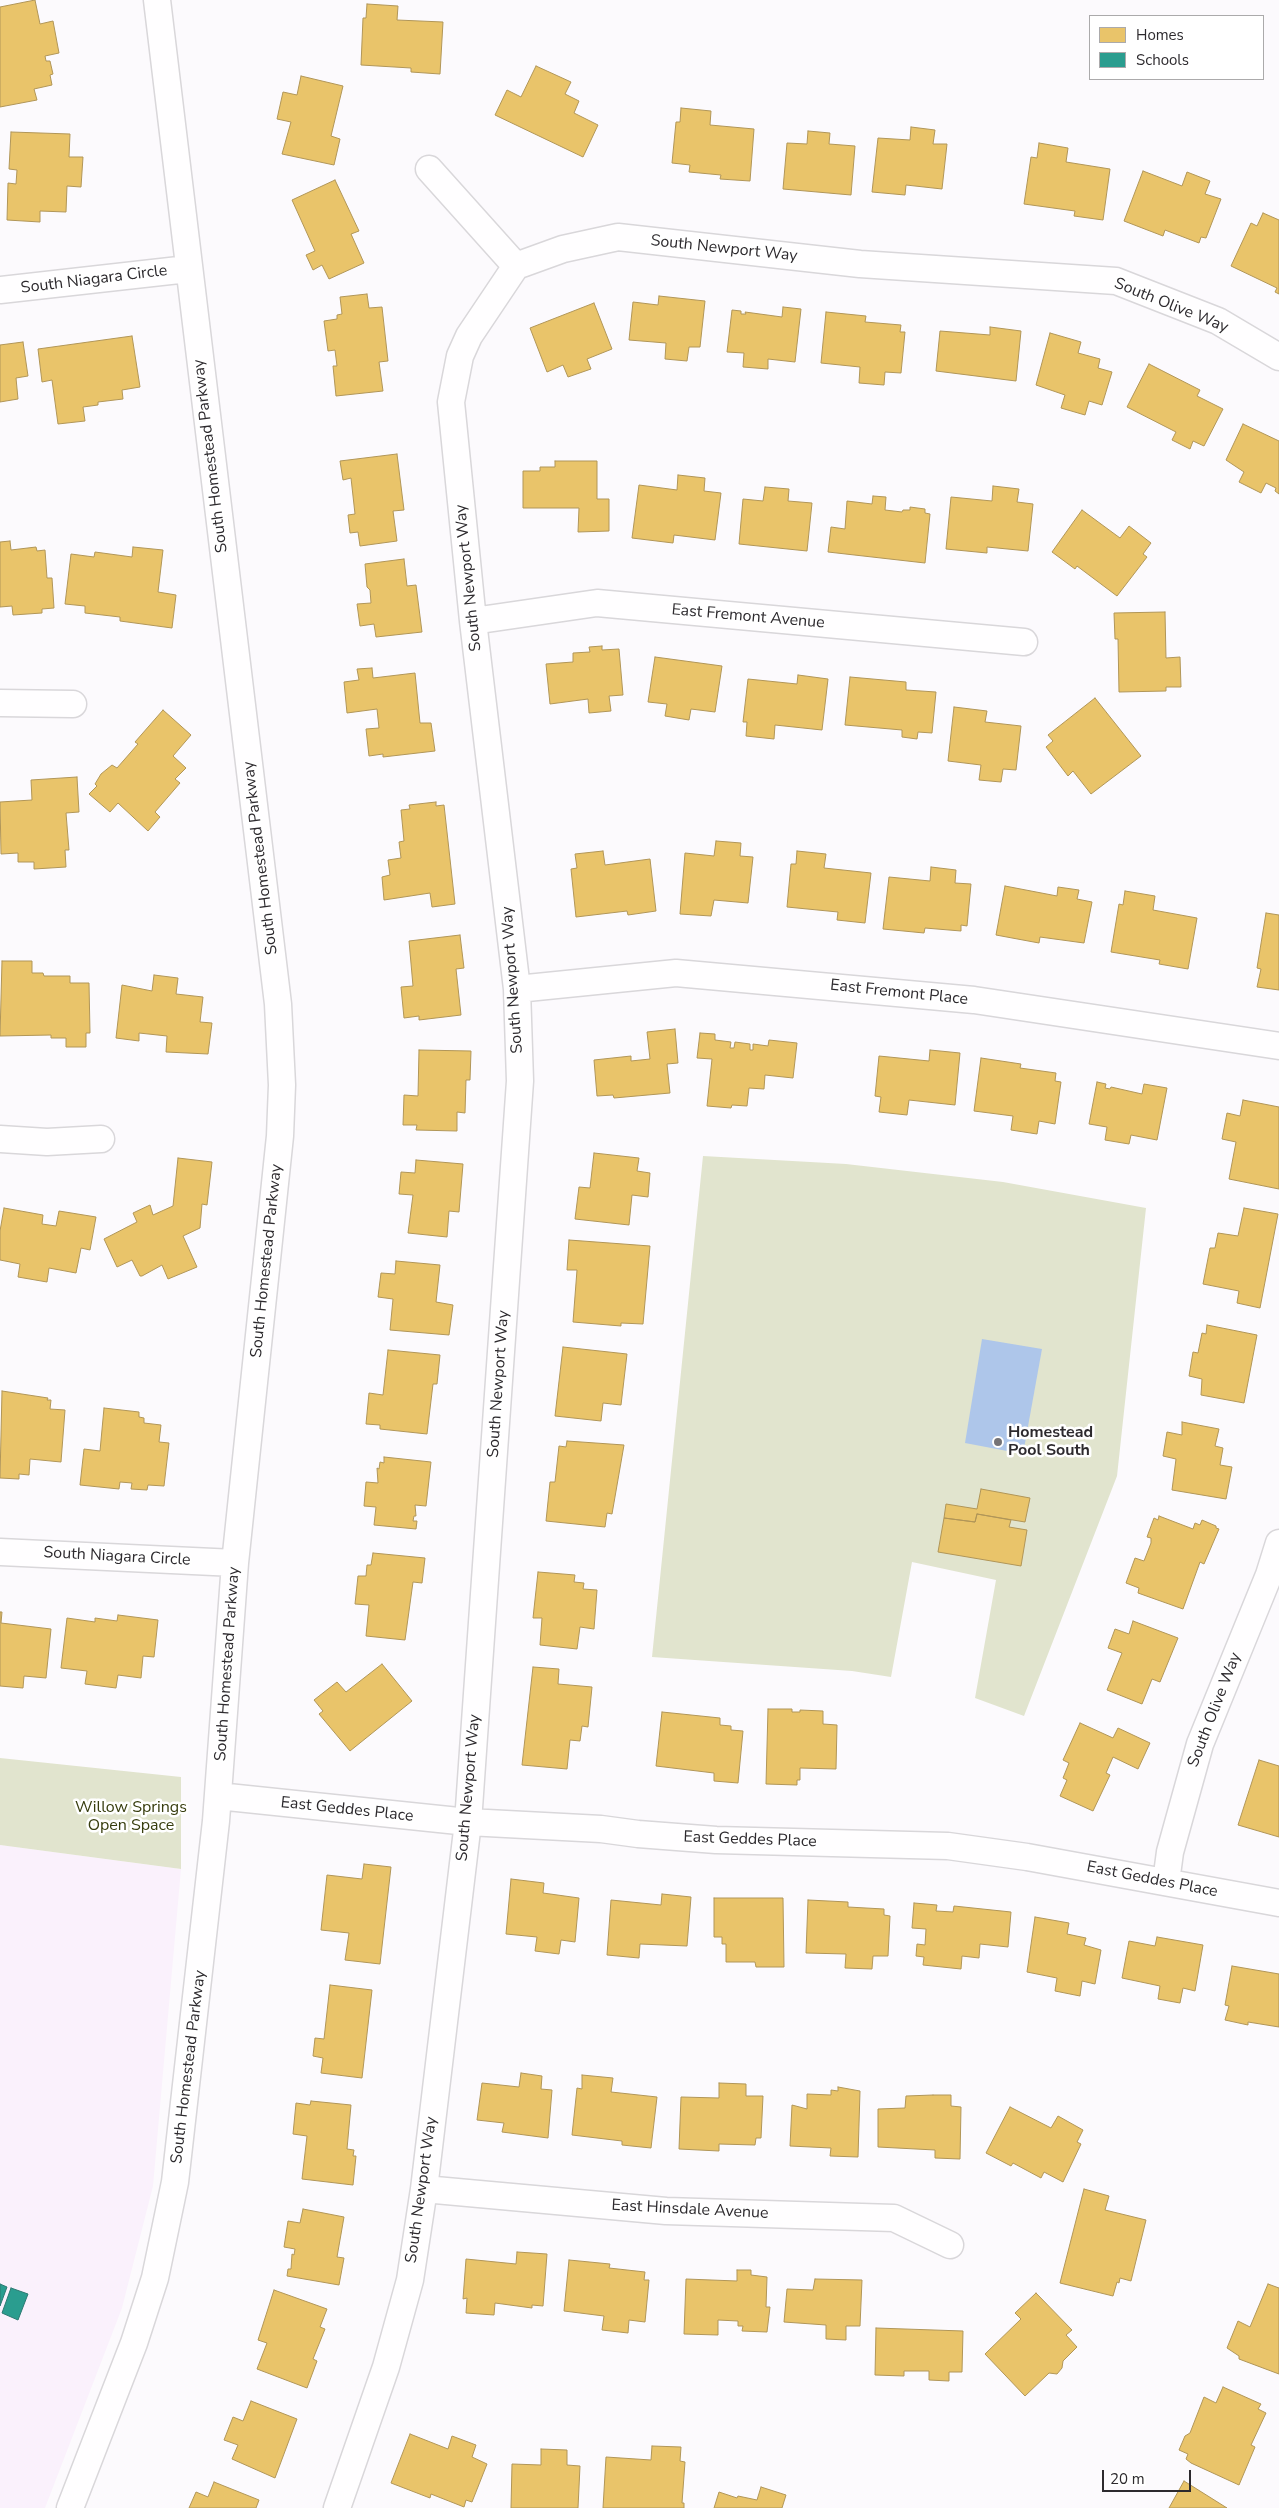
<!DOCTYPE html>
<html>
<head>
<meta charset="utf-8">
<style>
  body { margin:0 }
  #map { position:relative; width:1279px; height:2508px; overflow:hidden; background:#fcfafd; font-family:"Nunito Sans",sans-serif }
  canvas { display:block }
  .legend { position:absolute; left:1089px; top:15px; width:175px; height:65px; box-sizing:border-box; background:#fff; border:1px solid #abaaab; margin:0; padding:6px 9px; list-style:none; font-size:15px; color:#2d2a2e }
  .legend li { display:flex; align-items:center; gap:10px; height:25px }
  .legend b { width:25px; border:1px solid #abaaab }
  .scale { position:absolute; left:1102px; top:2470px; width:89px; height:22px; box-sizing:border-box; border:2px solid #2d2a2e; border-top:0; padding-left:6px; font-size:15px; line-height:18px; white-space:nowrap; color:#2d2a2e; -webkit-text-stroke:4px #fff; paint-order:stroke }
</style>
</head>
<body>
<div id="map">
<canvas width="1279" height="2508"></canvas>
<ul class="legend">
<li><b style="height:14px;background:#e9c46a"></b>Homes</li>
<li><b style="height:14px;background:#2a9d8f"></b>Schools</li>
</ul>
<div class="scale">20 m</div>
</div>
<script>
const ctx = document.querySelector('canvas').getContext('2d');
ctx.lineJoin = 'round';
function fill(path, color) {
  ctx.fillStyle = color;
  ctx.fill(path, 'evenodd');
}
function toPath(rows) {
  const path = new Path2D();
  for (const r of rows) {
    path.moveTo(r[0], r[1]);
    for (let i = 2; i < r.length; i += 2) path.lineTo(r[i], r[i + 1]);
  }
  return path;
}
function strokePath(path, color, width, dash) {
  ctx.strokeStyle = color;
  ctx.lineWidth = width;
  ctx.lineCap = dash ? 'butt' : 'round';
  ctx.setLineDash(dash || []);
  ctx.stroke(path);
}
function drawText(font, color, halo, rows, align = 'center') {
  ctx.font = font + ' "Nunito Sans",sans-serif';
  ctx.lineWidth = 5;
  ctx.setLineDash([]);
  ctx.textBaseline = 'middle';
  ctx.strokeStyle = halo;
  ctx.fillStyle = color;
  for (const [text, x, y, turn = 0] of rows) {
    ctx.save();
    ctx.translate(x, y);
    ctx.rotate((+turn || 0) * Math.PI / 180);
    ctx.textAlign = isNaN(turn) ? turn : align;
    if (halo) ctx.strokeText(text, 0, 0);
    ctx.fillText(text, 0, 0);
    ctx.restore();
  }
}
fill(toPath([
  [0,1845,181,1869,153,2186,122,2308,45,2508,0,2508]
]), '#faf1fc');
fill(toPath([
  [703,1156,846,1164,1003,1182,1146,1208,1117,1476,1024,1716,975,1698,996,1580,912,1562,891,1677,852,1671,652,1657],
  [0,1758,181,1777,181,1869,0,1845]
]), '#e1e4ce');
fill(toPath([
  [982,1339,1042,1349,1023,1454,965,1443]
]), '#aec6ea');
const homes = toPath([
  [35,0,40,24,53,21,59,53,45,56,46,61,50,61,53,74,50,75,52,85,34,89,37,100,0,107,0,7,35,0],
  [367,4,398,6,397,20,443,22,440,74,411,72,411,68,361,65,363,18,366,18,367,4],
  [536,66,571,82,565,94,579,101,574,113,598,125,583,157,495,115,507,90,521,97,536,66],
  [301,76,343,86,331,136,340,139,334,165,282,154,291,122,277,119,283,92,297,95,301,76],
  [681,108,711,111,710,125,754,129,750,181,720,179,721,175,689,172,690,165,672,163,676,122,680,122,681,108],
  [911,127,935,130,933,144,947,144,942,189,906,185,905,195,872,192,878,138,910,140,911,127],
  [808,131,830,133,829,144,855,146,851,195,783,189,787,143,807,144,808,131],
  [11,132,70,134,69,157,83,157,81,187,67,186,66,212,40,211,40,222,7,220,8,183,16,184,17,170,9,169,11,132],
  [1039,143,1068,148,1066,162,1110,169,1103,220,1074,216,1075,211,1024,204,1031,157,1037,158,1039,143],
  [1143,171,1182,186,1187,172,1210,181,1205,194,1221,199,1206,238,1201,237,1199,243,1165,230,1163,236,1124,221,1143,171],
  [335,180,359,231,351,234,364,263,329,279,322,265,313,270,306,255,315,251,292,200,335,180],
  [1263,213,1279,220,1279,294,1275,292,1277,288,1231,266,1251,223,1257,226,1263,213],
  [367,294,369,308,382,307,388,361,379,362,383,391,336,396,333,366,337,366,335,350,328,351,324,321,337,319,337,315,342,314,340,297,367,294],
  [659,296,705,301,700,347,689,347,687,361,665,359,666,343,629,340,633,302,658,305,659,296],
  [594,303,612,349,587,359,591,369,568,377,563,365,547,372,530,328,594,303],
  [783,307,801,309,795,362,768,359,768,369,743,367,744,353,727,352,732,310,741,311,741,314,746,314,745,312,782,317,783,307],
  [826,312,866,316,865,322,901,325,900,332,905,332,901,373,885,372,884,385,859,383,860,367,821,363,826,312],
  [990,327,1021,331,1016,381,936,371,940,331,990,335,990,327],
  [1050,333,1081,342,1078,353,1100,359,1098,368,1112,372,1102,405,1089,401,1085,415,1061,408,1065,395,1036,385,1050,333],
  [132,336,140,387,122,390,123,399,98,402,98,405,83,407,85,421,58,424,52,380,42,382,38,349,132,336],
  [23,342,28,376,16,378,18,399,0,402,0,345,23,342],
  [1149,364,1200,390,1197,396,1223,409,1204,446,1193,441,1190,449,1172,440,1176,432,1127,407,1149,364],
  [1243,424,1279,441,1279,494,1275,491,1276,488,1266,483,1261,493,1239,482,1244,472,1226,460,1243,424],
  [397,454,404,510,393,511,397,541,360,546,358,532,350,533,348,515,355,514,351,478,343,480,340,461,397,454],
  [555,461,597,461,597,499,609,499,609,531,578,532,579,508,523,508,523,471,540,471,540,467,555,467,555,461],
  [678,475,705,478,704,491,721,493,715,540,674,535,673,543,632,538,639,485,677,490,678,475],
  [993,486,1019,489,1017,502,1033,504,1028,551,987,547,987,553,946,549,951,497,992,501,993,486],
  [765,487,789,489,788,501,812,503,807,551,739,544,743,499,763,501,765,487],
  [873,496,886,497,885,510,902,512,903,510,910,510,910,507,925,509,925,513,930,514,925,563,828,552,831,527,845,529,847,501,872,504,873,496],
  [1082,510,1120,538,1129,526,1151,543,1143,554,1147,557,1117,596,1077,566,1075,569,1052,552,1082,510],
  [10,541,11,550,36,547,37,551,45,550,47,578,52,578,54,608,42,609,42,613,13,615,12,606,0,607,0,542,10,541],
  [133,547,163,550,158,592,176,595,172,628,120,621,120,617,85,613,85,606,65,604,71,554,94,557,95,552,132,557,133,547],
  [404,559,407,586,416,585,422,632,376,637,374,624,360,626,357,604,371,603,370,590,367,587,365,564,404,559],
  [1165,612,1166,658,1180,657,1181,687,1166,687,1166,691,1119,692,1118,639,1115,639,1114,613,1165,612],
  [602,646,602,650,619,649,623,695,609,696,611,711,589,713,588,699,550,704,546,664,573,662,573,653,590,652,589,647,602,646],
  [655,657,722,666,715,712,691,709,689,720,665,716,667,704,648,702,655,657],
  [372,668,373,678,415,673,420,723,431,723,435,751,383,757,383,754,369,756,366,729,379,728,377,709,347,713,344,682,359,680,357,669,372,668],
  [798,675,828,679,822,730,775,725,774,739,746,736,747,722,743,722,748,679,797,684,798,675],
  [850,677,906,682,906,690,936,692,932,733,918,732,917,739,902,737,902,730,845,725,850,677],
  [1095,698,1141,756,1091,794,1073,771,1068,776,1046,747,1053,741,1048,735,1095,698],
  [954,707,987,711,985,722,1021,726,1016,770,1003,769,1001,782,979,780,981,765,948,761,954,707],
  [163,710,191,735,173,756,186,768,175,779,180,783,155,812,160,817,148,831,118,803,110,812,89,794,97,786,95,784,101,774,112,765,117,768,138,744,135,742,163,710],
  [77,777,79,812,66,813,69,850,65,850,66,867,34,869,34,862,18,862,18,853,1,854,0,802,32,800,31,780,77,777],
  [436,802,436,806,444,805,455,904,432,907,430,893,384,900,382,877,390,875,388,860,401,858,399,842,404,841,401,810,410,809,409,805,436,802],
  [716,841,741,843,740,856,753,857,748,903,714,900,711,916,680,914,685,853,714,856,716,841],
  [603,851,605,865,650,859,656,911,628,915,627,911,576,917,571,869,577,868,575,854,603,851],
  [797,851,826,854,824,868,871,873,865,923,837,920,838,912,787,907,791,864,796,864,797,851],
  [931,867,956,870,955,883,971,884,967,926,961,925,961,931,925,928,924,933,883,929,889,877,930,881,931,867],
  [1005,886,1057,896,1058,887,1079,890,1077,899,1092,902,1084,943,1040,937,1039,943,996,935,1005,886],
  [1125,891,1155,896,1153,910,1197,918,1188,969,1159,964,1160,960,1111,952,1119,904,1123,905,1125,891],
  [1266,913,1279,915,1279,990,1257,987,1261,969,1257,968,1266,913],
  [460,935,464,968,456,969,461,1015,419,1020,419,1016,404,1018,401,987,413,986,409,941,460,935],
  [2,961,32,961,32,973,43,973,44,976,70,976,70,983,89,983,90,1033,86,1033,86,1047,66,1047,66,1038,51,1038,51,1035,0,1036,2,961],
  [154,975,178,978,176,994,203,997,200,1022,212,1023,208,1054,166,1052,167,1036,139,1033,139,1041,116,1038,122,985,152,991,154,975],
  [675,1029,678,1063,667,1064,670,1093,614,1098,613,1095,597,1096,594,1060,631,1056,631,1061,650,1059,647,1032,675,1029],
  [700,1033,715,1034,715,1040,731,1042,730,1048,734,1048,735,1042,750,1044,750,1050,753,1050,753,1044,768,1046,769,1040,797,1043,793,1078,765,1075,764,1089,749,1088,747,1106,732,1105,731,1108,707,1106,712,1059,697,1058,700,1033],
  [419,1050,471,1051,470,1080,466,1080,465,1113,457,1112,457,1131,416,1130,417,1125,403,1125,404,1095,418,1096,419,1050],
  [930,1050,960,1053,955,1105,909,1100,907,1115,879,1112,881,1097,875,1096,879,1056,929,1061,930,1050],
  [981,1058,1021,1064,1020,1068,1056,1073,1055,1081,1061,1082,1055,1124,1039,1121,1037,1134,1011,1130,1013,1116,974,1111,981,1058],
  [1097,1082,1106,1084,1105,1088,1110,1089,1111,1087,1142,1094,1144,1084,1167,1088,1157,1140,1131,1135,1129,1144,1105,1140,1107,1127,1089,1124,1097,1082],
  [1243,1100,1279,1107,1279,1189,1229,1179,1236,1142,1222,1139,1227,1113,1240,1116,1243,1100],
  [594,1153,639,1158,637,1171,650,1173,648,1197,632,1195,629,1225,575,1219,579,1187,590,1188,594,1153],
  [178,1158,212,1162,207,1205,202,1204,200,1228,183,1236,197,1267,168,1279,162,1265,142,1276,140,1276,132,1260,117,1267,104,1239,137,1222,133,1213,150,1205,153,1215,173,1206,178,1158],
  [416,1160,463,1164,459,1212,449,1211,447,1237,408,1233,413,1195,399,1194,401,1172,415,1173,416,1160],
  [4,1208,43,1215,42,1224,56,1226,59,1211,96,1217,90,1250,81,1248,76,1273,49,1268,47,1282,18,1277,20,1264,0,1260,0,1231,4,1208],
  [1244,1208,1278,1214,1260,1308,1237,1303,1239,1291,1203,1284,1210,1248,1215,1248,1218,1233,1238,1236,1244,1208],
  [569,1240,650,1246,643,1324,621,1323,621,1326,573,1322,577,1270,567,1270,569,1240],
  [396,1261,440,1265,436,1302,453,1305,449,1335,390,1330,393,1299,378,1297,381,1273,395,1274,396,1261],
  [1207,1325,1257,1335,1244,1403,1201,1395,1202,1379,1189,1376,1193,1352,1198,1353,1202,1333,1206,1334,1207,1325],
  [563,1347,627,1354,621,1405,603,1403,601,1421,555,1416,563,1347],
  [388,1350,440,1355,437,1384,433,1384,427,1434,380,1429,380,1425,366,1424,369,1393,383,1395,388,1350],
  [2,1391,48,1398,47,1400,51,1400,50,1409,65,1410,61,1462,30,1459,29,1475,19,1474,19,1479,0,1478,2,1391],
  [104,1408,139,1412,139,1417,144,1418,144,1423,161,1425,159,1442,169,1443,164,1486,148,1485,147,1490,131,1489,132,1483,120,1482,119,1489,80,1485,84,1449,100,1451,104,1408],
  [1182,1422,1219,1429,1215,1446,1223,1448,1220,1465,1232,1467,1226,1499,1172,1490,1176,1459,1163,1456,1167,1432,1182,1435,1182,1422],
  [567,1441,624,1445,612,1514,607,1513,605,1527,546,1521,550,1482,555,1482,559,1446,566,1447,567,1441],
  [384,1457,431,1462,426,1506,415,1505,416,1516,414,1516,413,1521,417,1521,416,1529,374,1525,376,1507,364,1506,366,1482,378,1483,377,1468,379,1469,380,1462,384,1463,384,1457],
  [981,1489,1030,1498,1025,1522,977,1514,975,1522,944,1518,946,1504,977,1509,981,1489],
  [977,1514,1011,1520,1009,1527,1027,1530,1021,1566,938,1552,944,1518,975,1522,977,1514],
  [1159,1516,1193,1529,1195,1523,1200,1525,1202,1520,1216,1526,1216,1528,1219,1529,1204,1564,1200,1562,1183,1609,1138,1593,1139,1588,1126,1583,1135,1558,1144,1561,1151,1543,1151,1538,1147,1537,1154,1518,1158,1520,1159,1516],
  [373,1553,425,1558,422,1583,413,1582,405,1640,366,1636,369,1605,355,1604,358,1576,366,1576,367,1565,371,1565,373,1553],
  [538,1572,575,1575,574,1582,584,1583,583,1589,597,1590,594,1629,580,1627,577,1649,540,1645,542,1618,533,1618,538,1572],
  [0,1612,2,1612,1,1623,51,1629,46,1678,24,1676,23,1688,0,1686,0,1612],
  [118,1615,158,1620,154,1657,143,1656,141,1678,118,1675,116,1688,85,1684,87,1671,61,1668,67,1618,95,1622,95,1618,117,1621,118,1615],
  [1133,1621,1178,1638,1160,1682,1152,1679,1142,1704,1107,1690,1122,1653,1108,1648,1115,1629,1129,1634,1133,1621],
  [382,1664,412,1701,350,1751,319,1714,323,1711,314,1700,337,1682,346,1692,382,1664],
  [533,1667,559,1669,558,1684,592,1687,588,1727,582,1726,580,1741,570,1740,567,1769,522,1765,533,1667],
  [768,1709,792,1709,792,1712,800,1712,800,1710,823,1711,823,1724,837,1725,836,1769,800,1768,800,1780,797,1780,797,1785,766,1784,768,1709],
  [662,1712,720,1718,720,1725,731,1726,731,1730,743,1731,738,1783,714,1781,714,1773,656,1766,662,1712],
  [1080,1723,1113,1738,1118,1728,1150,1743,1138,1769,1113,1757,1106,1773,1110,1775,1093,1811,1060,1796,1067,1780,1063,1778,1069,1763,1063,1760,1080,1723],
  [1259,1760,1279,1766,1279,1837,1238,1825,1259,1760],
  [364,1864,391,1867,380,1964,345,1960,349,1933,321,1930,327,1875,362,1879,364,1864],
  [511,1879,544,1883,543,1893,579,1898,575,1942,561,1940,559,1954,535,1951,537,1937,506,1934,511,1879],
  [662,1894,691,1897,687,1946,640,1944,639,1958,607,1955,611,1900,661,1905,662,1894],
  [714,1898,783,1898,784,1967,756,1967,755,1962,726,1962,726,1944,722,1944,722,1937,714,1937,714,1898],
  [808,1900,848,1902,848,1907,884,1909,884,1915,890,1916,888,1956,873,1956,872,1969,845,1968,846,1954,806,1953,808,1900],
  [914,1903,937,1905,936,1911,953,1912,954,1906,1011,1912,1008,1947,980,1944,979,1958,962,1956,961,1969,923,1965,924,1957,916,1956,917,1944,925,1945,926,1929,912,1928,914,1903],
  [1035,1917,1069,1923,1067,1934,1086,1938,1084,1945,1101,1950,1095,1984,1082,1981,1080,1996,1055,1991,1057,1978,1027,1972,1035,1917],
  [1157,1937,1203,1945,1195,1991,1183,1988,1180,2003,1158,1999,1160,1986,1122,1978,1129,1941,1155,1946,1157,1937],
  [1232,1966,1279,1974,1279,2027,1248,2022,1248,2025,1225,2020,1229,2006,1225,2005,1232,1966],
  [330,1985,372,1990,362,2078,321,2073,323,2058,313,2056,315,2038,324,2039,330,1985],
  [521,2073,542,2076,541,2089,552,2090,548,2138,502,2132,504,2123,477,2120,482,2083,519,2087,521,2073],
  [582,2075,613,2078,611,2092,657,2097,651,2148,622,2145,622,2141,572,2135,577,2088,582,2089,582,2075],
  [719,2083,746,2084,746,2096,763,2096,761,2138,756,2138,755,2145,719,2144,719,2151,679,2149,681,2097,719,2098,719,2083],
  [838,2087,860,2091,858,2157,830,2156,831,2148,790,2146,792,2105,807,2109,807,2094,831,2095,831,2090,838,2091,838,2087],
  [933,2095,951,2095,951,2106,961,2107,960,2159,935,2158,935,2150,878,2147,878,2109,905,2108,906,2096,933,2095],
  [311,2101,351,2105,347,2149,354,2150,353,2156,356,2156,353,2185,302,2179,307,2136,293,2134,296,2103,310,2105,311,2101],
  [1010,2107,1051,2128,1058,2116,1083,2130,1077,2142,1081,2144,1063,2182,1044,2172,1041,2178,1013,2163,1011,2166,986,2153,1010,2107],
  [1084,2189,1109,2196,1105,2210,1146,2220,1131,2281,1120,2278,1119,2283,1117,2282,1113,2296,1060,2283,1084,2189],
  [303,2209,344,2217,337,2257,344,2258,339,2285,287,2276,288,2269,291,2269,292,2254,294,2255,295,2249,284,2247,288,2221,300,2223,303,2209],
  [517,2252,547,2254,543,2306,532,2305,532,2308,495,2303,494,2315,466,2313,467,2298,463,2299,466,2259,516,2264,517,2252],
  [569,2260,610,2264,609,2268,645,2272,644,2280,649,2280,645,2322,629,2320,628,2333,602,2330,604,2316,564,2311,569,2260],
  [737,2270,751,2270,751,2275,767,2277,766,2307,770,2307,767,2332,742,2331,743,2326,738,2326,738,2321,718,2320,718,2335,684,2334,686,2279,737,2281,737,2270],
  [815,2279,862,2280,860,2326,846,2326,846,2340,826,2339,826,2325,784,2322,787,2289,813,2290,815,2279],
  [1268,2284,1279,2288,1279,2374,1239,2359,1239,2356,1227,2348,1238,2321,1250,2327,1268,2284],
  [274,2290,327,2309,320,2327,325,2329,313,2359,317,2361,307,2388,257,2369,267,2343,258,2340,274,2290],
  [1036,2293,1072,2330,1066,2335,1077,2347,1063,2361,1062,2368,1057,2374,1049,2373,1025,2396,985,2354,1021,2319,1015,2313,1036,2293],
  [876,2328,963,2331,962,2372,949,2372,949,2381,929,2380,929,2371,904,2371,904,2376,875,2375,876,2328],
  [1223,2387,1261,2404,1258,2409,1266,2413,1251,2445,1255,2447,1239,2485,1191,2463,1186,2459,1188,2454,1179,2450,1185,2436,1190,2433,1204,2397,1216,2403,1223,2387],
  [251,2401,297,2419,275,2478,232,2459,238,2445,224,2440,233,2417,243,2421,251,2401],
  [410,2434,448,2449,452,2436,476,2445,472,2457,487,2464,472,2502,466,2500,464,2507,431,2494,430,2498,391,2483,410,2434],
  [652,2446,681,2447,680,2461,685,2462,682,2503,684,2503,684,2508,603,2508,606,2457,651,2460,652,2446],
  [541,2449,567,2450,567,2465,580,2466,578,2508,511,2508,512,2464,541,2465,541,2449],
  [1184,2481,1227,2508,1169,2508,1184,2481],
  [214,2482,259,2500,256,2508,189,2508,196,2492,208,2497,214,2482],
  [761,2487,786,2495,782,2508,714,2508,719,2492,737,2498,738,2496,757,2500,761,2487]
]);
fill(homes, '#e9c46a');
strokePath(homes, '#b19658', 1);
const schools = toPath([
  [0,2284,7,2287,0,2306,0,2284],
  [11,2288,28,2294,18,2320,2,2313,11,2288]
]);
fill(schools, '#2a9d8f');
strokePath(schools, '#2b7a72', 1);
const street = toPath([
  [429,169,516,266],
  [0,290,188,269],
  [473,621,597,603,1024,642],
  [0,703,73,704],
  [517,989,676,973,974,1000,1279,1046],
  [0,1139,47,1142,101,1139],
  [0,1552,235,1563],
  [218,1796,468,1822,601,1829,638,1834,716,1840,948,1846,1027,1857,1279,1903],
  [1166,1882,1170,1852,1200,1744,1269,1575,1279,1543],
  [424,2189,666,2211,894,2218,950,2245],
  [70,2508,134,2343,155,2278,175,2182,216,1821,235,1563,280,1136,282,1085,278,1004,157,0],
  [337,2508,386,2367,410,2280,424,2189,468,1822,520,1081,517,989,473,621,451,402,460,356,469,336,516,266,563,249,618,237,860,264,1116,281,1218,321,1279,357]
]);
strokePath(street, '#d9d7da', 29);
strokePath(street, '#fffeff', 26);
for (const [x, y, r, color] of [
  [998,1442,5,"#757376"]
]) {
  const dot = new Path2D();
  dot.arc(x, y, r, 0, 2 * Math.PI);
  ctx.fillStyle = color;
  ctx.fill(dot);
  strokePath(dot, '#fff', 2);
}
drawText('16px', '#2d2a2e', '#fff', [
  ["South Newport Way",724,249,6],
  ["South Niagara Circle",94,280,-7],
  ["South Olive Way",1171,306,22],
  ["South Homestead Parkway",211,456,-97],
  ["South Newport Way",469,578,-96],
  ["East Fremont Avenue",748,617,5],
  ["South Homestead Parkway",261,858,-97],
  ["South Newport Way",513,980,-94],
  ["East Fremont Place",899,993,6],
  ["South Homestead Parkway",267,1261,-84],
  ["South Newport Way",499,1384,-86],
  ["South Niagara Circle",117,1557,3],
  ["South Homestead Parkway",228,1664,-86],
  ["South Olive Way",1215,1710,-69],
  ["South Newport Way",469,1788,-85],
  ["East Geddes Place",347,1810,6],
  ["East Geddes Place",750,1840,2],
  ["East Geddes Place",1152,1880,11],
  ["South Homestead Parkway",189,2067,-83],
  ["South Newport Way",422,2190,-82],
  ["East Hinsdale Avenue",690,2210,3]
]);
drawText('bold 16px', '#2d2a2e', '#fff', [
  ["Homestead",1008,1433],
  ["Pool South",1008,1451]
], 'left');
drawText('16px', '#373d0e', '#fff', [
  ["Willow Springs",131,1808],
  ["Open Space",131,1826]
]);
</script>
</body>
</html>
